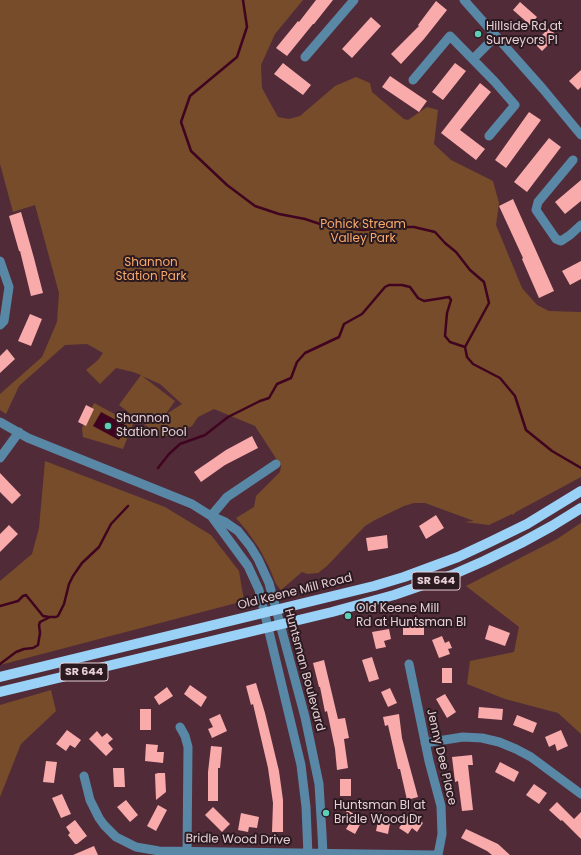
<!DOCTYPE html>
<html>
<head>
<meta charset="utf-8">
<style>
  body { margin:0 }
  canvas { display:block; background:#512b38 }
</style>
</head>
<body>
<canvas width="581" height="855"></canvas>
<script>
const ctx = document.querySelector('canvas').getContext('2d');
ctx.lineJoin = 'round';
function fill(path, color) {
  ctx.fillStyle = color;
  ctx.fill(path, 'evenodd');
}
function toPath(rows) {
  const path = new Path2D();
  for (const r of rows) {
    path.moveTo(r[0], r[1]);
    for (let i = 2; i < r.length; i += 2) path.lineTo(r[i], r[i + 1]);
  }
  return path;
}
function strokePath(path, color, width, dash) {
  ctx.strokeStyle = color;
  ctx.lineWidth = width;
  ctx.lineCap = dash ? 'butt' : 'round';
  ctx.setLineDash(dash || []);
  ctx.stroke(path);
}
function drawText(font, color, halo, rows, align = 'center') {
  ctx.font = font + ' Poppins,sans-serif';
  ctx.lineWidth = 4;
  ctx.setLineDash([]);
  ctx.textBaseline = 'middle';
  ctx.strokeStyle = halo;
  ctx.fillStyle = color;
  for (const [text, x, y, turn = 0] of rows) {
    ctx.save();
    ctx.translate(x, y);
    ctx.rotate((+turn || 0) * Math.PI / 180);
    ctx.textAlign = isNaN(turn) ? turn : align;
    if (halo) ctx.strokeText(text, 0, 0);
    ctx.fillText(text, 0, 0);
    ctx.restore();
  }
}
fill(toPath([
  [0,0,303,0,275,34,261,65,262,88,278,117,289,119,300,116,335,86,356,77,370,83,372,92,404,119,408,120,427,107,438,110,434,144,451,160,493,181,499,203,496,225,522,288,537,305,549,311,581,312,581,477,516,512,513,515,512,514,489,525,464,522,474,521,425,503,414,503,404,506,375,520,365,526,327,566,318,573,307,574,302,572,281,590,276,584,269,567,259,548,247,531,236,518,254,507,256,496,280,472,281,466,255,426,214,409,198,417,192,426,172,435,161,437,119,405,141,375,133,372,116,368,100,384,86,370,98,360,103,353,87,344,65,345,19,386,6,414,0,410,0,394,42,357,57,322,59,293,35,205,13,212,0,164],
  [142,376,160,384,182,404,165,415,175,401],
  [94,403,133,424,123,449,83,437,82,428],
  [45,461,165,507,211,535,239,571,244,601,0,665,0,581,32,554,39,528],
  [581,523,581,734,558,713,505,699,467,684,470,661,514,652,519,627,466,586,557,539],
  [51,690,56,711,21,744,0,797,0,705]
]), '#764c2a');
fill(toPath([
  [101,412,127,426,119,440,93,426]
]), '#400420');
strokePath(toPath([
  [243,0,247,27,237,57,190,96,181,122,191,151,227,185,255,206,279,214,305,219,329,227,364,230,389,227,414,227,435,232,445,243,456,252,470,270,484,282,489,303,465,347,467,357,473,364,500,378,515,396,526,430,552,451,581,468],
  [158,468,169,454,180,444,205,435,228,417,260,401,269,398,277,384,291,378,297,362,305,353,339,337,344,324,362,314,385,287,389,285,402,285,410,287,418,298,424,301,449,297,451,300,447,313,445,336,450,342,465,347],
  [0,606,18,601,23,596,26,595,43,616,49,617],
  [0,664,16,652,24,649,33,648,38,645,40,633,39,625,40,622,50,617,56,617,58,616,64,604,69,584,73,576,82,563,99,547,111,524,128,506]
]), '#400420', 2.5);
fill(toPath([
  [316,0,333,0,314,24,313,24,287,56,276,48,298,21,299,22],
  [436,1,447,10,424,39,401,64,391,54,419,26,418,25],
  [520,2,537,17,530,25,513,10],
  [371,17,381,26,352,58,342,49],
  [549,28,557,36,542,51,534,43],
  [283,63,311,85,303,95,274,74],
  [455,63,466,71,443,100,432,92],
  [581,70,581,87,578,90,569,81],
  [390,76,427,101,419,112,382,87],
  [480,83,491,92,460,130,485,149,476,160,441,133],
  [529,112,541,120,506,168,495,160],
  [549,138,561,147,527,192,514,182],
  [581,180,581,201,565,214,555,202],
  [513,199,554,291,539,298,522,259,523,258,499,206],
  [21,212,34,258,43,293,31,296,20,251,19,251,9,216],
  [581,261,581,279,570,285,562,271],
  [30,314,42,319,31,346,18,341],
  [7,349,15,359,0,373,0,356],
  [86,405,94,409,86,426,78,422],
  [252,436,258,448,225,465,201,482,194,472,226,450],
  [0,473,21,495,12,504,0,492],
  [436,515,444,528,426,539,419,526],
  [9,525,18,534,0,552,0,534],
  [387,535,388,548,368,551,366,538],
  [403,623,424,623,424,635,403,635],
  [489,625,510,633,505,646,485,639],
  [389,629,391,639,384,641,386,647,376,649,372,632],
  [442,636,445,643,449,641,452,648,448,649,450,654,439,658,432,640],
  [372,657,379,679,369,682,362,660],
  [324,660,338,719,345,718,349,738,344,739,348,768,337,770,335,749,327,711,325,712,320,687,319,687,313,663],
  [442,668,452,668,452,683,442,683],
  [256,683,265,713,279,771,283,800,283,832,272,832,273,803,268,768,253,704,251,705,246,686],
  [190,685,207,697,201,707,184,694],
  [167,687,173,696,159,705,154,697],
  [390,688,397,703,388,707,381,692],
  [445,694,456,712,447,718,436,699],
  [479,707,503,709,502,720,478,718],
  [140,709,151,709,151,730,140,730],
  [220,714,227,731,212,738,208,729,213,727,209,719],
  [399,714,402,738,418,797,407,800,400,769,398,769,388,725,385,726,383,717],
  [517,715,537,723,533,733,513,725],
  [67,730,81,740,75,748,70,745,66,751,56,744],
  [561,730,568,746,557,751,555,744,549,747,545,737],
  [97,731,102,737,107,733,113,739,108,743,113,749,106,756,89,739],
  [146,744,158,745,157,752,164,752,163,763,145,761],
  [211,746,222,747,220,768,218,768,218,801,208,801,208,772],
  [472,755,473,765,468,765,473,810,462,811,458,781,455,782,452,757],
  [46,761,57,762,54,783,43,782],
  [500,762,519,772,514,782,495,772],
  [113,768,124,768,125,787,114,787],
  [158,773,165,773,166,792,156,800,155,774],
  [340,779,351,779,351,796,340,796],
  [534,784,547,793,539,804,526,795],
  [62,794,71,814,61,818,52,798],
  [126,800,138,815,130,822,117,807],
  [557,802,574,819,581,812,581,839,562,820,561,821,549,810],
  [158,805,167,810,156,831,147,826],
  [213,807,230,824,222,832,205,815],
  [347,810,363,819,355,834,346,829,349,824,342,820],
  [241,813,259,817,257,828,249,827,248,832,238,830],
  [410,813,423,823,417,832,412,828,408,834,399,828],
  [75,820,87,836,77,844,75,844,68,835,70,833,66,827],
  [378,821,390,823,388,834,376,831],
  [466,829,498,844,510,855,492,855,487,851,461,838],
  [94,846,98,855,73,855]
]), '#f9aaab');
strokePath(toPath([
  [464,0,543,89,581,135],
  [305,57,354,0],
  [473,59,496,36],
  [413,80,450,36,495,82,515,105,489,136],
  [573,160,538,202,536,210,556,239,561,241,570,235,581,225],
  [0,261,9,287,4,321,0,325],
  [0,422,28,438,192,504,211,516,225,522,238,531,250,546,258,559,269,583,305,717,319,784,322,834,323,855],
  [0,458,19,432],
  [211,516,227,497,276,464],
  [212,517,248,566,259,590,301,765,306,807,308,855],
  [409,664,429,761,441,806,442,834,438,855],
  [180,727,185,736,188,747,187,855],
  [425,743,463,737,482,738,499,742,516,749,531,757,581,794],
  [84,776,90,800,99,818,104,825,116,837,136,847,159,851,434,855]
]), '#5987a6', 9);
strokePath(toPath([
  [0,677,374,586,404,577,458,557,490,542,527,524,581,491],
  [0,692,332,612,394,595,452,575,484,561,521,543,552,526,581,508]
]), '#9ad1f7', 10);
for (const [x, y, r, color] of [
  [478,34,4,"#5dceb8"],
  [108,426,4,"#5dceb8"],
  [348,616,4,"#5dceb8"],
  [326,813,4,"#5dceb8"]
]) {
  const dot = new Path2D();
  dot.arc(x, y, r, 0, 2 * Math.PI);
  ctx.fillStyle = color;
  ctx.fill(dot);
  strokePath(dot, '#2b1a20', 1.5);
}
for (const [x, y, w] of [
  [436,581,48],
  [84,672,48]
]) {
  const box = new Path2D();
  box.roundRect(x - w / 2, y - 9, w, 18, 3);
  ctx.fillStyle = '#2b1a20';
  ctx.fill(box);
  strokePath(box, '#e8cfd6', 1);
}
drawText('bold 11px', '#e8cfd6', null, [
  ["SR 644",436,581],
  ["SR 644",84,672]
]);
drawText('12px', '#e8cfd6', '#2b1a20', [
  ["Hillside Rd at",486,27],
  ["Surveyors Pl",486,41],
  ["Shannon",116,419],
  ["Station Pool",116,433],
  ["Old Keene Mill",356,609],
  ["Rd at Huntsman Bl",356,623],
  ["Huntsman Bl at",334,806],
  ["Bridle Wood Dr",334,820]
], 'left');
drawText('12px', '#f9aa6a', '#2b1a20', [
  ["Pohick Stream",363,225],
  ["Valley Park",363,239],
  ["Shannon",151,263],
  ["Station Park",151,277]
]);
drawText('12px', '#e8cfd6', '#2b1a20', [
  ["Old Keene Mill Road",295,592,-14],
  ["Huntsman Boulevard",304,670,75],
  ["Jenny Dee Place",441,757,77],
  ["Bridle Wood Drive",238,840,1]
]);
</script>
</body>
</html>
